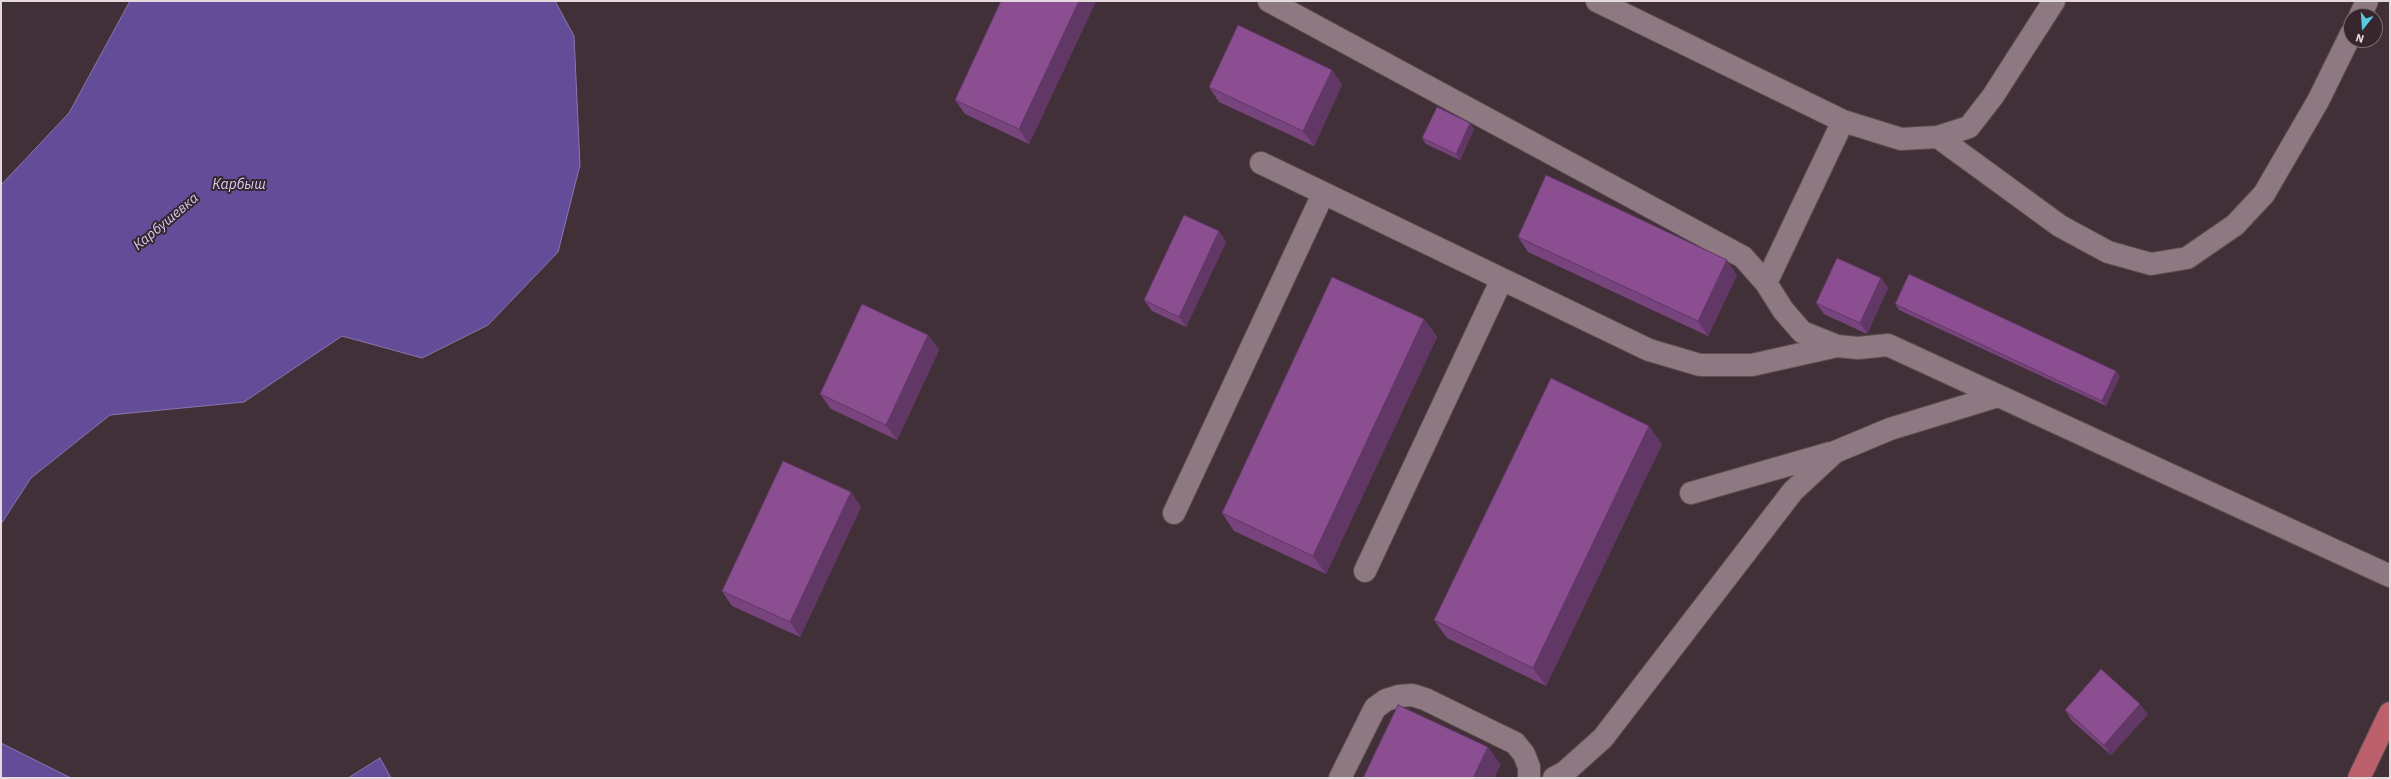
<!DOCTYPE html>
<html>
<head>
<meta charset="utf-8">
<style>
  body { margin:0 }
  #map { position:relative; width:2391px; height:779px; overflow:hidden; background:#423038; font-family:"IBM Plex Sans",sans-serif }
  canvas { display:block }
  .frame { position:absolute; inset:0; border:2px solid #e4d9dd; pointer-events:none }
  .north { position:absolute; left:2343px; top:8px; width:40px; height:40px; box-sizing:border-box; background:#37262e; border:1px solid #7c6e74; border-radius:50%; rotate:197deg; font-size:11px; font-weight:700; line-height:16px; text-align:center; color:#e4d9dd }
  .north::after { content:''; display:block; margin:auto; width:14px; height:18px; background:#55cae0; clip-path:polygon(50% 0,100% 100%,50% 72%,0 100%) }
</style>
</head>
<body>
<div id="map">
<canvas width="2391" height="779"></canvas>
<div class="frame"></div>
<div class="north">N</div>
</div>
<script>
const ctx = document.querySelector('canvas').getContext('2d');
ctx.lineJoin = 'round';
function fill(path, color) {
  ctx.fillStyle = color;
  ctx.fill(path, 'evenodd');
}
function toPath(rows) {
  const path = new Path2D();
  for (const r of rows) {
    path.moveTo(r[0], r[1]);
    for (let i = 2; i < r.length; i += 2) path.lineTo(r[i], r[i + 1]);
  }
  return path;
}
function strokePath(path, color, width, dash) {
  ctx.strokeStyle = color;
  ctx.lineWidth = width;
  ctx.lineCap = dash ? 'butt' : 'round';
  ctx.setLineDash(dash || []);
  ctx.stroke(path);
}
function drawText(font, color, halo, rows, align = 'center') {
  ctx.font = font + ' "IBM Plex Sans",sans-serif';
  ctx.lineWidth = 4;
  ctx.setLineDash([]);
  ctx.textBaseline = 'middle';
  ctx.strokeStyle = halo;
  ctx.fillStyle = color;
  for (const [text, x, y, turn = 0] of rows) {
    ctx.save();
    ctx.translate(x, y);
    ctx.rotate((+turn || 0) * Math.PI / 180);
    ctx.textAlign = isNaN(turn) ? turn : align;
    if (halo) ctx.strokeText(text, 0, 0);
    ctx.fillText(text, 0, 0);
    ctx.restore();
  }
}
const water = toPath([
  [130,1,555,1,574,36,580,165,558,252,488,325,422,358,342,336,244,402,110,415,31,478,1,524,1,185,69,113,130,1],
  [1,743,71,778,1,778,1,743],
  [380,758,391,778,348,778,380,758]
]);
fill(water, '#634c98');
strokePath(water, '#8a76ad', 1);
const minor = toPath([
  [1269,1,1743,257,1766,283,1783,310,1802,332,1837,346,1858,348,1888,345,2390,576],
  [1597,1,1843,121,1901,139,1938,137,1969,127,1993,96,2054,1],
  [2360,16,2367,1],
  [1938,137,2060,226,2108,252,2151,264,2187,258,2235,225,2264,194,2318,101,2351,34],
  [1261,163,1649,350,1700,365,1752,365,1837,346],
  [1766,283,1843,121],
  [1691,493,1830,453],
  [1174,513,1323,194],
  [1365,571,1501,281],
  [1340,778,1375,708,1386,700,1399,696,1412,695,1425,699,1515,743,1524,754,1529,767,1529,778],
  [1554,778,1565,772,1603,738,1793,491,1835,452,1890,429,1998,396]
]);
const major = toPath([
  [2359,778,2390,713]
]);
strokePath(minor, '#5d4e54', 24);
strokePath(major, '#5d4e54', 24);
strokePath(minor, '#8e7982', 22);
strokePath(major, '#bc616b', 22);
fill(toPath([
  [1001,1,1096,1,1029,144,965,114,955,100],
  [1332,70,1342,85,1314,146,1219,102,1209,87],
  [1474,129,1460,160,1426,144,1422,138],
  [1219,231,1226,242,1186,327,1152,311,1144,300],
  [1518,237,1737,275,1708,336,1528,252],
  [1881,278,1888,288,1867,334,1824,314,1816,303],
  [1895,304,2120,376,2106,406,1899,310],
  [1424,319,1437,337,1326,574,1234,531,1222,513],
  [928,335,939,350,897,440,831,409,820,394],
  [1662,444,1546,686,1447,638,1434,620],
  [851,492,861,507,800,637,732,606,722,591],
  [2065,710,2148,714,2111,755,2072,721]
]), '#78447d');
fill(toPath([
  [1079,1,1096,1,1029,144,1019,129],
  [1332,70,1342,85,1314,146,1303,131],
  [1470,123,1474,129,1460,160,1456,154],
  [1219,231,1226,242,1186,327,1179,317],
  [1727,260,1737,275,1708,336,1698,321],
  [1881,278,1888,288,1867,334,1860,323],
  [1424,319,1437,337,1326,574,1313,556],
  [928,335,939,350,897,440,886,425],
  [2116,371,2120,376,2106,406,2102,401],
  [1649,426,1662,444,1546,686,1533,668],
  [851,492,861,507,800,637,790,622],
  [2140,704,2148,714,2111,755,2104,745],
  [1488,747,1501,765,1494,778,1473,778]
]), '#613766');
const building = toPath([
  [1001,1,1079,1,1019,129,955,100,1001,1],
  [1238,25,1332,70,1303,131,1209,87,1238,25],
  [1437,107,1470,123,1456,154,1422,138,1437,107],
  [1546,175,1727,260,1698,321,1518,237,1546,175],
  [1184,215,1219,231,1179,317,1144,300,1184,215],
  [1837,258,1881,278,1860,323,1816,303,1837,258],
  [1909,274,2116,371,2102,401,1895,304,1909,274],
  [1332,277,1424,319,1313,556,1222,513,1332,277],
  [862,304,928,335,886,425,820,394,862,304],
  [1551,378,1649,426,1533,668,1434,620,1551,378],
  [783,461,851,492,790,622,722,591,783,461],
  [2101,669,2140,704,2104,745,2065,710,2101,669],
  [1398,705,1488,747,1473,778,1363,778,1398,705]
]);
fill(building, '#8b4f91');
strokePath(building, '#613766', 1);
drawText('italic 14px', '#d6ccf7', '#37262e', [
  ["Карбыш",239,185],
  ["Карбушевка",166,222,-40]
]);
</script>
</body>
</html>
